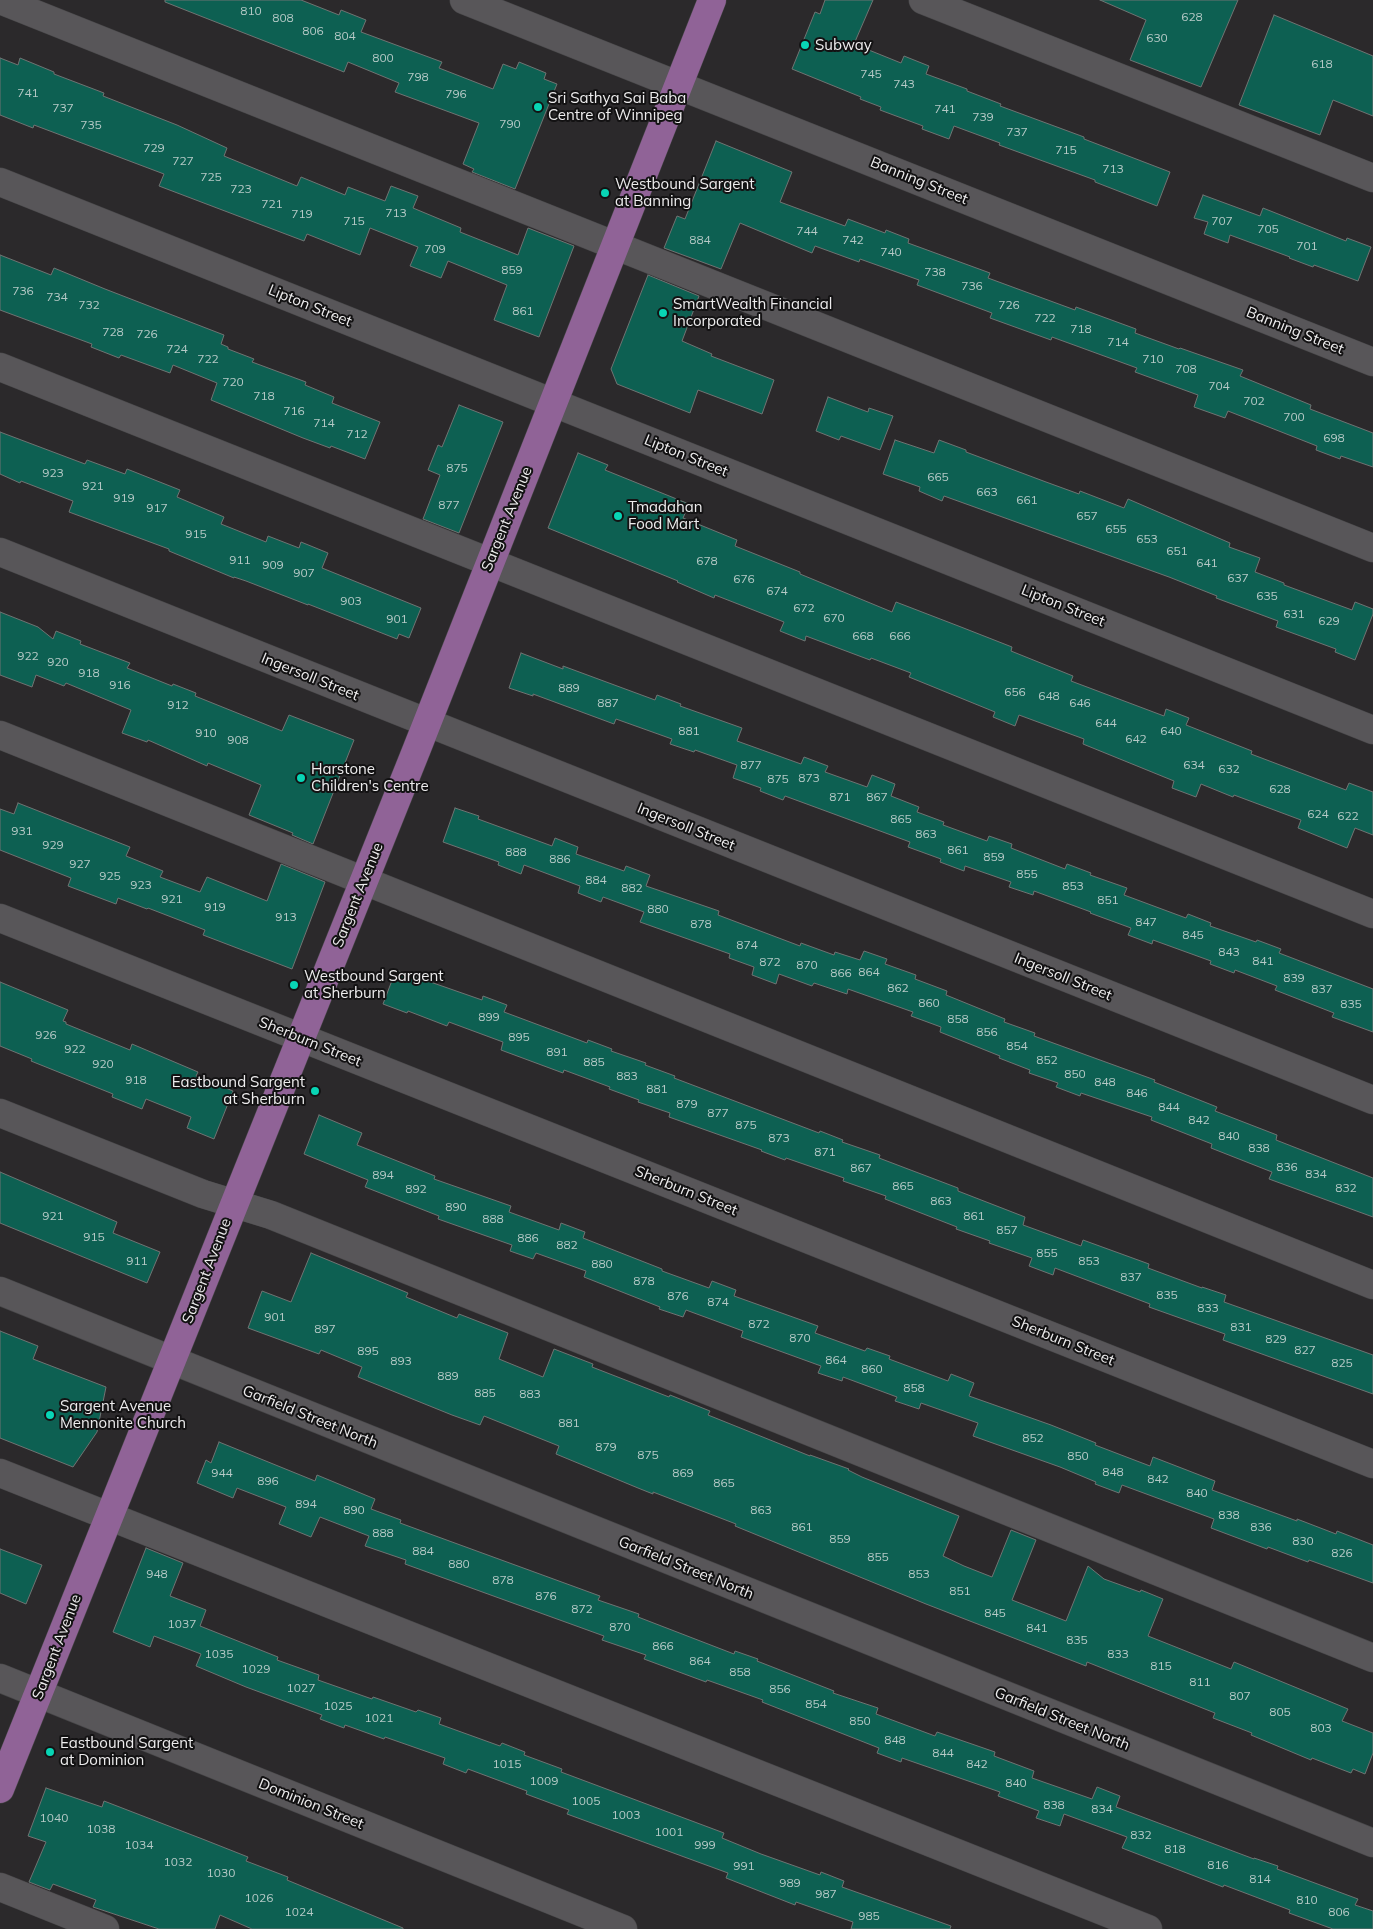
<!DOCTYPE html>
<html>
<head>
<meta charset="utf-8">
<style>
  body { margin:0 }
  canvas { display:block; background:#2b292b }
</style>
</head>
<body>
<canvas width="1373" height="1929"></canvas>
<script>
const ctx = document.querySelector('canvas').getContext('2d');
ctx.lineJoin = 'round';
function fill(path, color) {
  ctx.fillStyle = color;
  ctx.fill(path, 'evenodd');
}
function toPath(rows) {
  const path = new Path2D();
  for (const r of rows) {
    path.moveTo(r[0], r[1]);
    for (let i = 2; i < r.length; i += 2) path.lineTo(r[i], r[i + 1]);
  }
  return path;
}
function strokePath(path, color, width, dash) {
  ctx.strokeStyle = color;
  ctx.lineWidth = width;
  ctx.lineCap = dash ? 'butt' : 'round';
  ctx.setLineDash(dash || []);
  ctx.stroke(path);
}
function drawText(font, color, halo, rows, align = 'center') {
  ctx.font = font + ' Mulish,sans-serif';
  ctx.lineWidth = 4;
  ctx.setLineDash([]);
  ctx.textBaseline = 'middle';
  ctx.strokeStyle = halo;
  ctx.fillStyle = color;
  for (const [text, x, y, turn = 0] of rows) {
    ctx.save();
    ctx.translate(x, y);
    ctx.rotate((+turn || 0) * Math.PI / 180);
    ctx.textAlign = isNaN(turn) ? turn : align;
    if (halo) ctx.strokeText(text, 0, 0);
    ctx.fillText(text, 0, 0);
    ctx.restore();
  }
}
const building = toPath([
  [165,0,301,0,339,15,341,10,366,20,361,32,442,62,439,68,493,89,503,64,516,69,519,62,546,73,544,79,557,84,515,189,472,172,474,169,463,164,479,123,395,92,399,83,348,62,344,72,203,17,165,2,165,0],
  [825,0,873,0,854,44,901,63,904,56,929,66,926,74,967,89,967,91,1001,104,1000,106,1084,137,1084,139,1170,172,1157,206,1095,182,1095,180,999,145,1000,143,954,126,949,139,922,129,923,126,880,110,881,107,860,99,861,97,792,69,815,12,820,14,825,0],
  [1100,0,1238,0,1201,87,1130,60,1146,20,1100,0],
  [1274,15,1373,56,1373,116,1333,100,1320,135,1239,105,1274,15],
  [0,58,18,65,20,58,54,72,54,74,104,93,103,96,177,125,227,148,224,156,297,186,301,177,345,195,348,187,385,201,391,186,418,196,413,208,461,228,460,232,518,255,528,228,574,246,539,337,494,320,507,285,448,261,441,278,410,266,418,247,370,228,360,255,307,234,304,241,159,186,164,174,34,125,33,128,0,115,0,58],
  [716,141,792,172,780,202,845,226,848,219,885,233,886,230,909,239,908,243,990,273,988,278,1075,310,1076,307,1136,329,1135,333,1179,349,1180,348,1243,370,1240,376,1311,405,1310,409,1373,433,1373,467,1341,456,1340,459,1316,450,1317,446,1228,411,1225,418,1194,407,1198,395,1135,372,1137,368,1052,337,1051,340,990,318,992,313,917,285,919,280,860,259,859,262,815,246,812,253,740,223,721,269,664,248,677,216,685,219,716,141],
  [1203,195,1260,216,1263,208,1346,241,1347,238,1371,247,1358,281,1314,265,1313,267,1289,258,1290,257,1230,235,1228,243,1204,234,1208,222,1194,218,1203,195],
  [0,255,51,275,54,268,105,289,224,335,221,344,228,347,228,349,254,359,252,362,306,382,305,385,334,397,332,403,380,422,365,459,331,446,330,448,303,438,211,400,217,383,173,365,170,373,121,355,119,358,91,347,92,344,0,310,0,255],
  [648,275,699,296,682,341,712,354,711,356,774,380,762,414,698,390,690,413,617,384,611,369,648,275],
  [828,397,868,412,869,408,893,416,880,450,841,436,839,440,816,431,828,397],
  [459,405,503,422,459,533,423,519,440,475,428,470,438,445,442,447,459,405],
  [0,432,85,464,87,460,125,474,127,469,180,490,177,497,224,517,221,524,266,542,268,536,299,548,301,542,328,553,322,568,421,608,409,638,399,634,397,639,308,604,308,605,246,581,234,577,234,578,169,551,169,549,69,512,73,501,21,481,20,483,0,474,0,432],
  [895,440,934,453,939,440,966,450,966,452,1046,482,1079,494,1080,491,1124,508,1128,499,1230,543,1229,547,1260,558,1255,572,1284,583,1284,585,1352,610,1355,602,1373,609,1373,614,1355,660,1335,652,1336,649,1276,627,1278,621,1216,598,1217,596,1169,577,944,496,942,501,919,491,920,487,883,474,895,440],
  [578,453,608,465,605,470,689,504,683,518,737,540,735,546,800,572,800,574,892,612,896,602,961,627,1012,647,1011,651,1073,676,1071,681,1164,716,1166,709,1189,718,1186,725,1252,751,1251,754,1346,790,1349,783,1373,792,1373,835,1355,828,1347,848,1298,828,1301,820,1234,795,1233,797,1201,784,1196,797,1172,788,1174,781,1083,744,1084,739,1019,715,1015,726,993,717,995,712,909,677,911,673,871,658,870,660,806,636,805,641,780,631,784,622,715,595,714,598,677,582,678,581,548,528,578,453],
  [0,612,38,627,53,639,56,631,81,641,80,644,130,663,127,668,172,686,173,684,196,693,195,696,282,731,289,715,354,740,313,844,292,835,293,833,249,815,261,785,208,763,207,766,148,740,147,742,122,733,131,710,66,683,64,686,36,675,32,687,0,675,0,612],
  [521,653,563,669,563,666,655,700,657,695,681,704,680,706,742,728,737,741,801,764,804,757,828,766,825,772,867,787,872,775,895,784,891,796,919,807,917,812,944,822,943,825,987,841,989,836,1012,844,1011,848,1065,869,1067,864,1091,873,1090,875,1127,888,1124,895,1186,918,1188,914,1211,923,1210,926,1256,942,1257,940,1281,949,1279,953,1373,989,1373,1032,1332,1017,1334,1013,1275,990,1277,986,1235,970,1234,973,1210,964,1211,961,1153,940,1152,944,1128,935,1131,928,1090,913,1091,912,1034,891,1033,895,1009,887,1011,882,965,866,964,871,940,862,941,859,908,847,910,842,785,796,783,800,760,791,761,788,733,778,737,765,695,750,694,752,670,744,672,739,616,719,614,724,533,694,533,696,509,688,521,653],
  [18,803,130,847,126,856,163,871,160,877,200,892,207,877,267,901,281,864,325,882,292,969,203,935,205,930,148,908,147,909,118,898,116,904,68,886,71,878,0,850,0,809,14,814,18,803],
  [455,808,479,816,478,819,552,846,555,838,578,847,576,854,624,871,626,866,650,875,646,886,719,911,718,915,800,946,801,943,834,955,835,952,860,960,864,951,887,959,885,964,916,975,915,979,947,991,946,995,1005,1019,1004,1022,1035,1033,1034,1036,1155,1080,1154,1082,1217,1107,1215,1111,1277,1135,1276,1140,1373,1178,1373,1217,1269,1179,1272,1172,1211,1148,1212,1144,1151,1120,1152,1117,1081,1093,1080,1096,1056,1087,1058,1083,1029,1073,1030,1070,999,1058,1000,1056,940,1032,941,1027,911,1016,913,1012,848,989,847,994,814,983,812,986,779,974,776,984,752,975,754,967,729,958,730,954,640,922,644,912,603,897,601,902,578,893,580,886,524,865,521,874,498,865,499,862,443,842,455,808],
  [396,970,482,1000,483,996,507,1005,504,1012,587,1043,588,1040,612,1049,611,1051,646,1063,645,1065,675,1076,674,1078,819,1133,820,1131,843,1140,842,1142,880,1155,879,1158,958,1188,958,1191,1025,1217,1023,1225,1081,1246,1083,1240,1149,1264,1148,1268,1202,1288,1202,1287,1226,1295,1224,1302,1373,1355,1373,1394,1223,1340,1225,1334,1149,1307,1150,1304,1055,1268,1053,1275,1029,1266,1032,1258,989,1243,990,1241,956,1229,957,1227,885,1199,886,1196,843,1181,844,1178,786,1158,785,1160,761,1151,762,1150,669,1117,670,1113,638,1102,639,1100,609,1089,610,1087,564,1070,563,1073,501,1050,503,1042,449,1022,447,1026,408,1011,407,1013,383,1004,396,970],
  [0,982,68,1010,63,1021,66,1022,66,1024,130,1050,132,1044,198,1072,196,1076,233,1091,214,1139,187,1128,191,1117,146,1099,142,1109,112,1097,113,1094,31,1061,32,1059,0,1046,0,982],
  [319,1115,362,1133,357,1145,435,1176,434,1179,511,1206,509,1212,559,1230,561,1223,585,1232,583,1238,662,1269,662,1271,709,1288,712,1281,736,1290,734,1296,818,1326,815,1333,865,1351,867,1348,890,1356,889,1359,948,1381,951,1374,974,1383,969,1396,1051,1425,1096,1443,1095,1445,1150,1466,1153,1457,1215,1481,1212,1490,1297,1521,1297,1519,1336,1534,1337,1531,1373,1545,1373,1583,1309,1560,1308,1562,1268,1547,1267,1549,1211,1528,1214,1519,1122,1485,1119,1493,1095,1484,1096,1482,1060,1467,973,1436,978,1423,921,1403,919,1409,895,1401,897,1397,843,1377,842,1381,818,1373,821,1366,741,1337,743,1331,686,1310,683,1317,659,1309,660,1307,584,1277,586,1271,536,1253,533,1259,510,1251,512,1245,438,1219,439,1216,365,1187,368,1180,304,1154,319,1115],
  [0,1172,117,1222,113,1233,160,1252,147,1283,0,1223,0,1172],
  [311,1253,408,1293,406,1297,457,1318,459,1314,508,1333,499,1359,543,1377,554,1349,593,1364,592,1367,669,1397,670,1395,710,1411,708,1415,810,1456,810,1455,849,1469,848,1470,862,1477,959,1516,943,1556,964,1566,992,1577,1011,1530,1036,1540,1012,1600,1066,1621,1088,1566,1104,1579,1140,1592,1141,1590,1163,1599,1148,1636,1231,1669,1234,1662,1348,1709,1342,1721,1373,1733,1373,1753,1365,1774,1353,1769,1351,1773,1312,1758,1311,1760,1251,1735,1252,1733,1213,1718,1215,1713,1087,1662,1086,1666,926,1604,735,1526,736,1524,653,1492,653,1494,638,1488,556,1454,559,1446,484,1416,480,1425,452,1415,358,1377,362,1367,321,1350,319,1354,248,1328,262,1291,291,1302,311,1253],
  [0,1331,38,1346,33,1359,106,1387,97,1432,73,1467,0,1438,0,1331],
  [219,1442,315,1481,317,1475,375,1499,371,1509,401,1520,400,1523,600,1596,598,1600,639,1614,638,1617,734,1654,735,1651,758,1659,757,1661,834,1691,833,1693,878,1708,876,1714,935,1736,937,1732,995,1752,994,1756,1034,1771,1032,1778,1092,1799,1097,1787,1120,1796,1116,1807,1254,1859,1254,1858,1278,1866,1277,1869,1358,1899,1355,1905,1373,1911,1373,1929,1333,1929,1289,1913,1290,1910,1224,1885,1223,1887,1122,1848,1127,1837,1064,1814,1060,1826,1036,1818,1039,1811,998,1796,1000,1792,902,1758,901,1762,877,1753,879,1748,762,1702,763,1700,707,1680,706,1682,644,1659,646,1655,602,1640,604,1636,405,1564,406,1560,365,1546,369,1536,320,1517,311,1537,279,1524,286,1507,237,1488,233,1498,197,1483,206,1460,211,1463,219,1442],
  [146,1548,183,1563,170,1596,206,1610,200,1626,278,1657,277,1660,319,1675,318,1680,372,1699,373,1697,416,1712,418,1710,441,1718,439,1724,500,1746,502,1743,525,1752,524,1755,562,1769,561,1772,724,1833,722,1838,761,1854,820,1875,821,1872,844,1881,842,1887,951,1926,950,1929,851,1929,853,1922,796,1902,795,1905,726,1878,728,1873,567,1814,569,1810,526,1794,527,1791,468,1769,466,1773,443,1764,445,1758,385,1737,384,1739,345,1725,344,1728,320,1719,322,1715,246,1687,196,1666,201,1654,154,1636,150,1647,113,1632,146,1548],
  [0,1549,42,1565,26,1604,0,1593,0,1549],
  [46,1788,102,1807,104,1801,205,1840,248,1857,246,1861,288,1877,287,1880,403,1928,403,1929,252,1929,220,1915,215,1929,159,1929,93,1907,96,1900,53,1884,50,1890,29,1882,46,1842,28,1836,46,1788]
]);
fill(building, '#0d6052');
strokePath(building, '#6f7372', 1);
const minor = toPath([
  [0,0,1373,548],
  [464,0,1373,362],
  [923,0,1373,178],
  [0,182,1373,730],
  [0,367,1373,914],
  [0,552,1373,1100],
  [0,735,1373,1285],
  [0,918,1373,1464],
  [0,1113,203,1194,271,1215,1373,1658],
  [0,1291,1373,1843],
  [0,1473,1148,1929],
  [0,1678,623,1929],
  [0,1887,105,1929]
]);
const major = toPath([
  [0,1789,416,751,712,0]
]);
strokePath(minor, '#474648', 29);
strokePath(major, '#474648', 29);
strokePath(minor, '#585659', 28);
strokePath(major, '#906397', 28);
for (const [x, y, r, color] of [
  [805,45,5,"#08d5b5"],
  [538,107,5,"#08d5b5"],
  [605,193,5,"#08d5b5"],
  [663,313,5,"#08d5b5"],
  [618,516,5,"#08d5b5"],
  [301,778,5,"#08d5b5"],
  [294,985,5,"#08d5b5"],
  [315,1091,5,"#08d5b5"],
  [50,1415,5,"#08d5b5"],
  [50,1752,5,"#08d5b5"]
]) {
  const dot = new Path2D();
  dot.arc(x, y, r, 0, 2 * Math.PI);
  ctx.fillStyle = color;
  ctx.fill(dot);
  strokePath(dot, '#131213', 2);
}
drawText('12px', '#b5c9c6', null, [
  ["810",251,11],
  ["628",1192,17],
  ["808",283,18],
  ["806",313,31],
  ["804",345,36],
  ["630",1157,38],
  ["800",383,58],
  ["618",1322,64],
  ["745",871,74],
  ["798",418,77],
  ["743",904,84],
  ["741",28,93],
  ["796",456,94],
  ["737",63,108],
  ["741",945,109],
  ["739",983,117],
  ["790",510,124],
  ["735",91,125],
  ["737",1017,132],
  ["729",154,148],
  ["715",1066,150],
  ["727",183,161],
  ["713",1113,169],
  ["725",211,177],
  ["723",241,189],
  ["721",272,204],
  ["713",396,213],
  ["719",302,214],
  ["715",354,221],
  ["707",1222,221],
  ["705",1268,229],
  ["744",807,231],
  ["884",700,240],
  ["742",853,240],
  ["701",1307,246],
  ["709",435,249],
  ["740",891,252],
  ["859",512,270],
  ["738",935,272],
  ["736",972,286],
  ["736",23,291],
  ["734",57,297],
  ["732",89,305],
  ["726",1009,305],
  ["861",523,311],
  ["722",1045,318],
  ["718",1081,329],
  ["728",113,332],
  ["726",147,334],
  ["714",1118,342],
  ["724",177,349],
  ["722",208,359],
  ["710",1153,359],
  ["708",1186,369],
  ["720",233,382],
  ["704",1219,386],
  ["718",264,396],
  ["702",1254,401],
  ["716",294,411],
  ["700",1294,417],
  ["714",324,423],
  ["712",357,434],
  ["698",1334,438],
  ["875",457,468],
  ["923",53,473],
  ["665",938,477],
  ["921",93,486],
  ["663",987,492],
  ["919",124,498],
  ["661",1027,500],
  ["877",449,505],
  ["917",157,508],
  ["657",1087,516],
  ["655",1116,529],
  ["915",196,534],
  ["653",1147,539],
  ["651",1177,551],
  ["911",240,560],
  ["678",707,561],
  ["641",1207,563],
  ["909",273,565],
  ["907",304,573],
  ["637",1238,578],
  ["676",744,579],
  ["674",777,591],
  ["635",1267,596],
  ["903",351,601],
  ["672",804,608],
  ["631",1294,614],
  ["670",834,618],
  ["901",397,619],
  ["629",1329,621],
  ["668",863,636],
  ["666",900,636],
  ["922",28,656],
  ["920",58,662],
  ["918",89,673],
  ["916",120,685],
  ["889",569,688],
  ["656",1015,692],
  ["648",1049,696],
  ["887",608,703],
  ["646",1080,703],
  ["912",178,705],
  ["644",1106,723],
  ["881",689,731],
  ["640",1171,731],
  ["910",206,733],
  ["642",1136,739],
  ["908",238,740],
  ["877",751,765],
  ["634",1194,765],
  ["632",1229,769],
  ["873",809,778],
  ["875",778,779],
  ["628",1280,789],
  ["871",840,797],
  ["867",877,797],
  ["624",1318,814],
  ["622",1348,816],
  ["865",901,819],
  ["931",22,831],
  ["863",926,834],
  ["929",53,845],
  ["861",958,850],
  ["888",516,852],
  ["859",994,857],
  ["886",560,859],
  ["927",80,864],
  ["855",1027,874],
  ["925",110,876],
  ["884",596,880],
  ["923",141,885],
  ["853",1073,886],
  ["882",632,888],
  ["921",172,899],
  ["851",1108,900],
  ["919",215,907],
  ["880",658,909],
  ["913",286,917],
  ["847",1146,922],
  ["878",701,924],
  ["845",1193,935],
  ["874",747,945],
  ["843",1229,952],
  ["841",1263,961],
  ["872",770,962],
  ["870",807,965],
  ["864",869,972],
  ["866",841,973],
  ["839",1294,978],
  ["862",898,988],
  ["837",1322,989],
  ["860",929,1003],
  ["835",1351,1004],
  ["899",489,1017],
  ["858",958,1019],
  ["856",987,1032],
  ["926",46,1035],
  ["895",519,1037],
  ["854",1017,1046],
  ["922",75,1049],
  ["891",557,1052],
  ["852",1047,1060],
  ["885",594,1062],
  ["920",103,1064],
  ["850",1075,1074],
  ["883",627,1076],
  ["918",136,1080],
  ["848",1105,1082],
  ["881",657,1089],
  ["846",1137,1093],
  ["879",687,1104],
  ["844",1169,1107],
  ["877",718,1113],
  ["842",1199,1120],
  ["875",746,1125],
  ["840",1229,1136],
  ["873",779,1138],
  ["838",1259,1148],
  ["871",825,1152],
  ["836",1287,1167],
  ["867",861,1168],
  ["834",1316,1174],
  ["894",383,1175],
  ["865",903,1186],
  ["832",1346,1188],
  ["892",416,1189],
  ["863",941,1201],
  ["890",456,1207],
  ["921",53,1216],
  ["861",974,1216],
  ["888",493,1219],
  ["857",1007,1230],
  ["915",94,1237],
  ["886",528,1238],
  ["882",567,1245],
  ["855",1047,1253],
  ["911",137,1261],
  ["853",1089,1261],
  ["880",602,1264],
  ["837",1131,1277],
  ["878",644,1281],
  ["835",1167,1295],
  ["876",678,1296],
  ["874",718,1302],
  ["833",1208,1308],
  ["901",275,1317],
  ["872",759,1324],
  ["831",1241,1327],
  ["897",325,1329],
  ["870",800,1338],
  ["829",1276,1339],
  ["827",1305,1350],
  ["895",368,1351],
  ["864",836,1360],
  ["893",401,1361],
  ["825",1342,1363],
  ["860",872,1369],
  ["889",448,1376],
  ["858",914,1388],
  ["885",485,1393],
  ["883",530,1394],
  ["881",569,1423],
  ["852",1033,1438],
  ["879",606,1447],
  ["875",648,1455],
  ["850",1078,1456],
  ["848",1113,1472],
  ["944",222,1473],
  ["869",683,1473],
  ["842",1158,1479],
  ["896",268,1481],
  ["865",724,1483],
  ["840",1197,1493],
  ["894",306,1504],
  ["890",354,1510],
  ["863",761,1510],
  ["838",1229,1515],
  ["861",802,1527],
  ["836",1261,1527],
  ["888",383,1533],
  ["859",840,1539],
  ["830",1303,1541],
  ["884",423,1551],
  ["826",1342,1553],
  ["855",878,1557],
  ["880",459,1564],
  ["948",157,1574],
  ["853",919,1574],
  ["878",503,1580],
  ["851",960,1591],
  ["876",546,1596],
  ["872",582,1609],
  ["845",995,1613],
  ["1037",182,1624],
  ["870",620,1627],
  ["841",1037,1628],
  ["835",1077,1640],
  ["866",663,1646],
  ["1035",219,1654],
  ["833",1118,1654],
  ["864",700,1661],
  ["815",1161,1666],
  ["1029",256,1669],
  ["858",740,1672],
  ["811",1200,1682],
  ["1027",301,1688],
  ["856",780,1689],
  ["807",1240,1696],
  ["854",816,1704],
  ["1025",338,1706],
  ["805",1280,1712],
  ["1021",379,1718],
  ["850",860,1721],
  ["803",1321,1728],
  ["848",895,1740],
  ["844",943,1753],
  ["1015",507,1764],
  ["842",977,1764],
  ["1009",544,1781],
  ["840",1016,1783],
  ["1005",586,1801],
  ["838",1054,1805],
  ["834",1102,1809],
  ["1003",626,1815],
  ["1040",54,1818],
  ["1038",101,1829],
  ["1001",669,1832],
  ["832",1141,1835],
  ["1034",139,1845],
  ["999",705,1845],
  ["818",1175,1849],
  ["1032",178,1862],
  ["816",1218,1865],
  ["991",744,1866],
  ["1030",221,1873],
  ["814",1260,1879],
  ["989",790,1883],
  ["987",826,1894],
  ["1026",259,1898],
  ["810",1307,1900],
  ["1024",299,1912],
  ["806",1339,1912],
  ["985",869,1916]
]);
drawText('15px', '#edeced', '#131213', [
  ["Subway",815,45],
  ["Sri Sathya Sai Baba",548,98],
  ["Centre of Winnipeg",548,115],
  ["Westbound Sargent",615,184],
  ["at Banning",615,201],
  ["SmartWealth Financial",673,304],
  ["Incorporated",673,321],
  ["Tmadahan",628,507],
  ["Food Mart",628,524],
  ["Harstone",311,769],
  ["Children's Centre",311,786],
  ["Westbound Sargent",304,976],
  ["at Sherburn",304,993],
  ["Eastbound Sargent",305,1082,"right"],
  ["at Sherburn",305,1099,"right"],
  ["Sargent Avenue",60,1406],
  ["Mennonite Church",60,1423],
  ["Eastbound Sargent",60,1743],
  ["at Dominion",60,1760]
], 'left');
drawText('15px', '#edeced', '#131213', [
  ["Banning Street",919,181,22],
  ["Lipton Street",310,306,22],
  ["Banning Street",1295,331,22],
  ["Lipton Street",686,456,22],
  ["Sargent Avenue",507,519,-68],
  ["Lipton Street",1063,606,22],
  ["Ingersoll Street",310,677,22],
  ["Ingersoll Street",686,827,22],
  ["Sargent Avenue",358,895,-68],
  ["Ingersoll Street",1063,977,22],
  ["Sherburn Street",310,1042,22],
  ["Sherburn Street",686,1191,22],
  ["Sargent Avenue",207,1271,-69],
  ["Sherburn Street",1063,1341,22],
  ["Garfield Street North",310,1417,22],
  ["Garfield Street North",686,1568,22],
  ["Sargent Avenue",57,1647,-69],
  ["Garfield Street North",1062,1719,22],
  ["Dominion Street",311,1804,22]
]);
</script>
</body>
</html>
